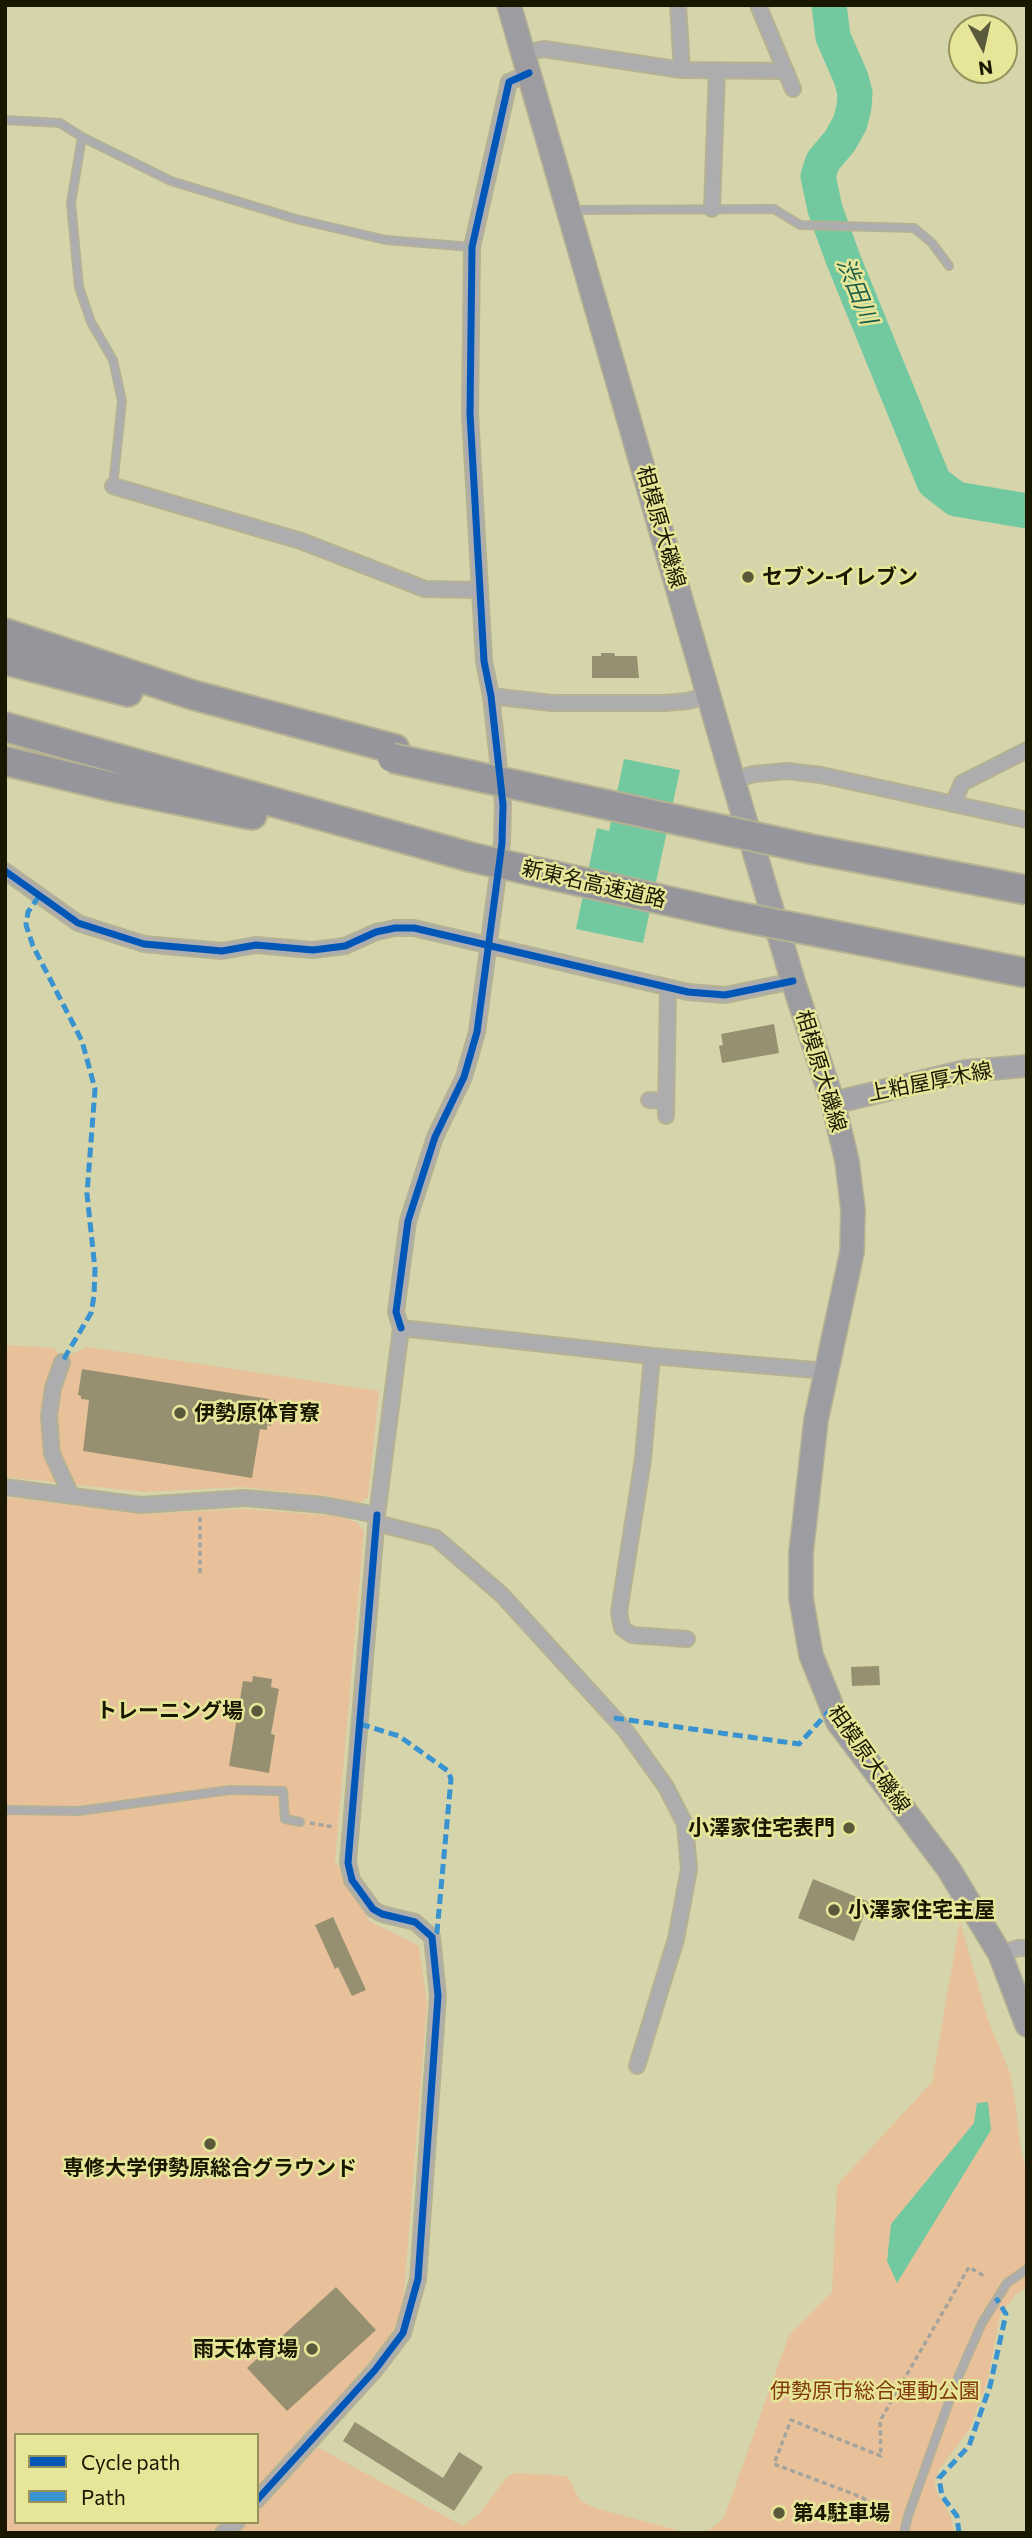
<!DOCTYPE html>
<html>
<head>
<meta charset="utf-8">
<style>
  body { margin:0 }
  #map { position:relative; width:1032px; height:2538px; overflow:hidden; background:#d5d4aa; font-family:Commissioner,sans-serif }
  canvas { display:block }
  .frame { position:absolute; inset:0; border:7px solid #191700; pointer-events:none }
  .legend { position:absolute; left:14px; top:2433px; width:245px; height:91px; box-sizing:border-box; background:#e7e698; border:2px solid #95935b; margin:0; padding:9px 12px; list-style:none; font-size:21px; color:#191700 }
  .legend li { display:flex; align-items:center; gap:14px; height:35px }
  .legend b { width:35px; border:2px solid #95935b }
  .north { position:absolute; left:948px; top:14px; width:70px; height:70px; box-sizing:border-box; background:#e7e698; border:2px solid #95935b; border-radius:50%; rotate:172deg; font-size:19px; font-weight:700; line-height:28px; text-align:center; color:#191700 }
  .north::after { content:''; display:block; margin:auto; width:24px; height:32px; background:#5b593b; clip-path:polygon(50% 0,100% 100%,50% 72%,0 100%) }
</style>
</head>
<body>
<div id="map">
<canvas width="1032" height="2538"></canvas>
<div class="frame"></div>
<ul class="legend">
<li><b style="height:9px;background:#0057b8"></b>Cycle path</li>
<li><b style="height:9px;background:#3993d0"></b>Path</li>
</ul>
<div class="north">N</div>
</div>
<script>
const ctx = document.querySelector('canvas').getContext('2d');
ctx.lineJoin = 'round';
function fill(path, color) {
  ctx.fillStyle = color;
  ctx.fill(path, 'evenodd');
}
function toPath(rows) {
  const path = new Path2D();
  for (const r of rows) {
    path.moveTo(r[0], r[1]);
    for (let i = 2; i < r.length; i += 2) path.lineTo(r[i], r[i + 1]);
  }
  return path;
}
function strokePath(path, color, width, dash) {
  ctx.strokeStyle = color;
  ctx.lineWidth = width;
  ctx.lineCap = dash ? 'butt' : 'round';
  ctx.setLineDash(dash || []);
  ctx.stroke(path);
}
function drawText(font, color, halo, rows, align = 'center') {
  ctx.font = font + ' Commissioner,"Noto Sans JP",sans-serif';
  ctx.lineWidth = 5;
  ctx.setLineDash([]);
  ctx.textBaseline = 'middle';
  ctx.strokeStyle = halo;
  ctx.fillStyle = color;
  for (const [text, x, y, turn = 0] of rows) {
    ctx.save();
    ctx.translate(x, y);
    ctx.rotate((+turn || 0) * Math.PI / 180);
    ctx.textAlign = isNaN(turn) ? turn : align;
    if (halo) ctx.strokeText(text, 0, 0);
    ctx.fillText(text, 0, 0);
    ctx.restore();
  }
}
fill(toPath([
  [5,1345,54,1348,62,1358,88,1347,379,1391,368,1497,360,1503,327,1496,241,1487,145,1492,5,1477],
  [5,1497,144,1514,246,1509,337,1516,356,1522,364,1531,335,1861,369,1921,419,1946,427,2004,403,2306,394,2332,302,2444,257,2488,257,2435,16,2435,16,2522,222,2522,212,2533,5,2533],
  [960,1921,987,2017,1010,2073,1016,2106,1020,2145,1027,2175,1027,2287,1016,2294,1000,2315,987,2383,978,2407,969,2430,938,2471,935,2481,936,2490,951,2517,954,2533,697,2533,711,2529,724,2518,789,2335,832,2292,837,2185,932,2082],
  [317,2447,463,2526,480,2513,506,2478,514,2473,567,2476,580,2500,595,2508,688,2533,234,2533,244,2522,257,2522,257,2508]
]), '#e8c19b');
fill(toPath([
  [624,759,680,770,643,943,576,929,597,828,609,831],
  [988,2102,991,2130,897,2283,887,2261,891,2224,974,2123,977,2103]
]), '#72c9a0');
strokePath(toPath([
  [829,5,833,37,851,78,855,93,854,107,850,123,840,141,823,161,818,176,825,209,843,259,934,482,956,499,1027,511]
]), '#72c9a0', 35);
fill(toPath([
  [601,653,614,653,615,656,637,656,639,678,592,678,592,656,601,656],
  [774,1024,779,1053,722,1063,719,1046,723,1045,721,1034],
  [82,1369,275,1400,271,1426,267,1425,267,1430,260,1429,252,1478,83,1451,89,1400,81,1399,81,1396,78,1395],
  [879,1666,880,1685,852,1686,851,1667],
  [253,1676,272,1679,271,1687,279,1689,271,1734,275,1735,269,1773,229,1766,243,1681,252,1682],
  [813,1879,869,1902,854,1941,798,1918],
  [333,1917,366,1990,352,1996,338,1967,335,1969,315,1925],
  [336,2287,376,2330,287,2411,247,2368],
  [355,2422,443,2478,459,2452,483,2467,454,2511,343,2441]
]), '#969070');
const service = toPath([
  [5,120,60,123,82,137],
  [570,210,774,209,800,225,914,228,932,243,949,266],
  [113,486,122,401,113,360,91,322,79,287,71,203,82,137,171,181,296,219,386,240,472,247],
  [5,1810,79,1811,230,1790,283,1791,285,1819,300,1822],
  [904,2533,908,2516,956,2382,982,2323,1007,2283,1027,2269]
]);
const minor = toPath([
  [678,5,682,70],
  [758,5,793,89],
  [523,53,544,49,682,70,786,71],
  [712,209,717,71],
  [113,486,301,541,425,589,480,590],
  [491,696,552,703,664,703,688,701,709,695],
  [733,780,754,774,787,771,821,775,1027,820],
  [953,804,962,783,1027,750],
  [5,871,78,923,144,944,222,951,256,945,313,950,345,946,376,932,395,928,414,928,688,992,725,995,793,981],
  [649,1100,666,1101],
  [666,1116,668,988],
  [401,1328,396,1312,408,1221,435,1137,464,1077,477,1032,502,843,503,805,491,696,484,661,470,414,472,247,509,82,529,73],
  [652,1356,643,1459,619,1612,622,1628,632,1635,687,1639],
  [62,1362,53,1388,49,1416,52,1454,71,1495],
  [5,1487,141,1505,246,1498,324,1505,377,1515,401,1328,652,1356,826,1371],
  [376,1523,436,1538,502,1595,626,1731,666,1787,685,1824,689,1869,676,1939,637,2066],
  [1000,1954,1018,1948,1027,1948],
  [257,2500,375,2370,403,2333,418,2279,438,1996,432,1937,415,1922,382,1914,373,1909,352,1880,348,1863,377,1515],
  [223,2533,237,2522]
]);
const secondary = toPath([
  [833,1103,965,1071,1027,1066]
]);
const primary = toPath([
  [509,5,733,780,793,981,833,1103,847,1161,853,1210,852,1252,816,1420,801,1553,801,1598,811,1655,838,1722,948,1868,1000,1954,1027,2025]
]);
const motorway = toPath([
  [5,633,193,695,395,749],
  [5,660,128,692],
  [5,727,470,857],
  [5,761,109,786,252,815]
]);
strokePath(service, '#b4b292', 10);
strokePath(minor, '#b4b292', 18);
strokePath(secondary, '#b4b292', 24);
strokePath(primary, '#b4b292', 26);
strokePath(motorway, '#b4b292', 32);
strokePath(toPath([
  [200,1573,200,1517],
  [310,1823,334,1827],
  [889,2511,856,2495,774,2464,791,2420,881,2456,880,2421,969,2267,984,2276]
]), '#a5a49c', 3.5, [5, 3.5]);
strokePath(service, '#adadaf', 7);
strokePath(minor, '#adadaf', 14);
strokePath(secondary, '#a4a3a7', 21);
strokePath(primary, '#9d9ca1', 23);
strokePath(motorway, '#96959c', 28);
const motorwayBridge = toPath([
  [392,758,811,849,1027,890],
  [470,857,731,915,1027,973]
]);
strokePath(motorwayBridge, '#b4b292', 32, []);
strokePath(motorwayBridge, '#96959c', 28);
strokePath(toPath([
  [39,896,28,912,26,925,33,946,82,1041,95,1089,87,1194,95,1269,94,1296,91,1313,62,1362],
  [614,1718,799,1744,831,1709],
  [360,1724,399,1736,448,1771,451,1779,437,1932,432,1937],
  [959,2533,957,2516,942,2496,939,2478,969,2446,990,2386,1006,2314,996,2298]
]), '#3993d0', 5, [10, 5]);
strokePath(toPath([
  [5,871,78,923,144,944,222,951,256,945,313,950,345,946,376,932,395,928,414,928,688,992,725,995,793,981],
  [401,1328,396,1312,408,1221,435,1137,464,1077,477,1032,502,843,503,805,491,696,484,661,470,414,472,247,509,82,529,73],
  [257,2500,375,2370,403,2333,418,2279,438,1996,432,1937,415,1922,382,1914,373,1909,352,1880,348,1863,377,1515]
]), '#0057b8', 7);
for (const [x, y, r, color] of [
  [748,577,7,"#5b593b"],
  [180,1413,7,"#5b593b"],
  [257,1711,7,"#5b593b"],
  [849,1828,7,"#5b593b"],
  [834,1910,7,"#5b593b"],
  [210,2144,7,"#5b593b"],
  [312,2349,7,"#5b593b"],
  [779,2513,7,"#5b593b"]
]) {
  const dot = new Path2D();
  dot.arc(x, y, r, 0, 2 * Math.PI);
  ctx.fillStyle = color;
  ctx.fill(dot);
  strokePath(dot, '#e7e698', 2.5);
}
drawText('21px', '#191700', '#e7e698', [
  ["相模原大磯線",661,527,74],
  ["新東名高速道路",594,884,13],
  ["相模原大磯線",821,1071,73],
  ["上粕屋厚木線",930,1082,-11],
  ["相模原大磯線",869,1759,55]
]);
drawText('bold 21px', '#191700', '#e7e698', [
  ["セブン-イレブン",762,577],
  ["伊勢原体育寮",194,1413],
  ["トレーニング場",243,1711,"right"],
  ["小澤家住宅表門",835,1828,"right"],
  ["小澤家住宅主屋",848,1910],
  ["専修大学伊勢原総合グラウンド",210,2168,"center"],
  ["雨天体育場",298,2349,"right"],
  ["第4駐車場",793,2513]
], 'left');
drawText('21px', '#823b0c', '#e7e698', [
  ["伊勢原市総合運動公園",875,2391]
]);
drawText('italic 23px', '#1d5f49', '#e7e698', [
  ["渋田川",857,291,68]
]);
</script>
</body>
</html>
